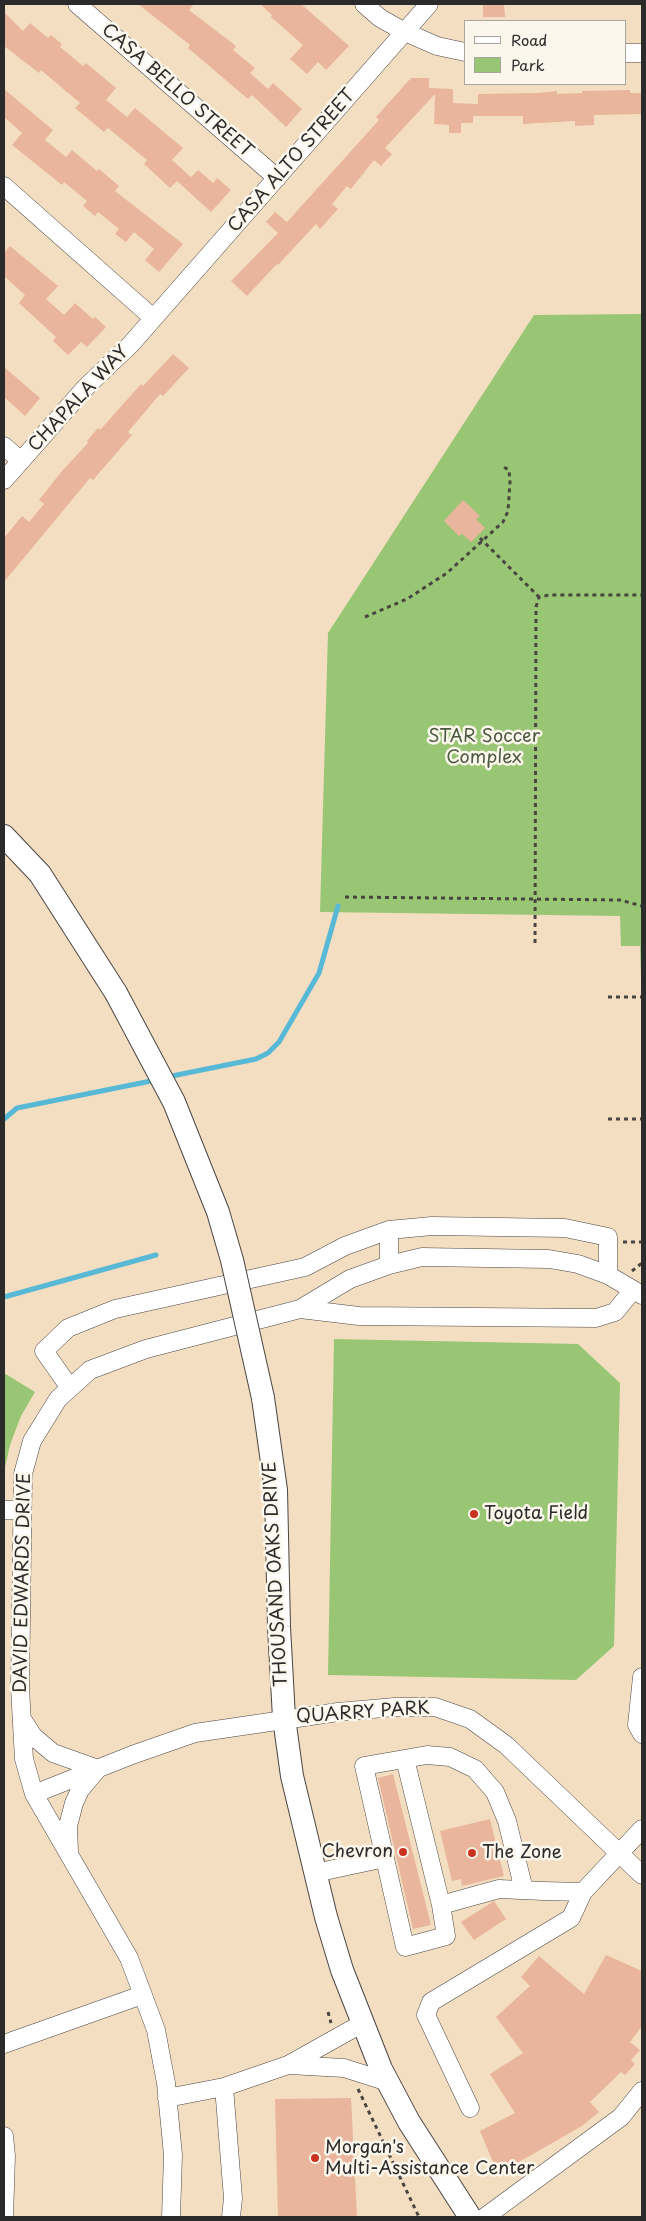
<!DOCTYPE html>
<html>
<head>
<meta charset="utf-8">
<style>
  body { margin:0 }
  #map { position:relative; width:646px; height:2221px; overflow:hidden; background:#f4dec2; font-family:"Playpen Sans",sans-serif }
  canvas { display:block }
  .frame { position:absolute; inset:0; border:5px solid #2b2b2b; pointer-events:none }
  .legend { position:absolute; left:464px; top:20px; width:162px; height:65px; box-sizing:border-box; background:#fbf7ec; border:1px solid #a8a59f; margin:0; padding:6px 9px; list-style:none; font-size:15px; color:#2b2b2b }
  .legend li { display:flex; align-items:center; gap:10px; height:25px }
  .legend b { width:25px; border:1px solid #a8a59f }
</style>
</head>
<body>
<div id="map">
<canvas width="646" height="2221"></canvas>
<div class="frame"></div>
<ul class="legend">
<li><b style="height:6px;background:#fff"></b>Road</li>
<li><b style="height:14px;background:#99c674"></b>Park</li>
</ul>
</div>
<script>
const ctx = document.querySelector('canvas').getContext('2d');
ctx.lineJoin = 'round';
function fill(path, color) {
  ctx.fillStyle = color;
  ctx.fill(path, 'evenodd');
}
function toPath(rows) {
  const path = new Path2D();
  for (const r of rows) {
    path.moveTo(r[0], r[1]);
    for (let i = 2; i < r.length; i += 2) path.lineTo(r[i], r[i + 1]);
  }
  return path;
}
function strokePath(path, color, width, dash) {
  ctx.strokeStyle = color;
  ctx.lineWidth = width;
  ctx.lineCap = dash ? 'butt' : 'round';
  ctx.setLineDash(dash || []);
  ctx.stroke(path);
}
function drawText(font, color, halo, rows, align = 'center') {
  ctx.font = font + ' "Playpen Sans",sans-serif';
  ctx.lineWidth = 5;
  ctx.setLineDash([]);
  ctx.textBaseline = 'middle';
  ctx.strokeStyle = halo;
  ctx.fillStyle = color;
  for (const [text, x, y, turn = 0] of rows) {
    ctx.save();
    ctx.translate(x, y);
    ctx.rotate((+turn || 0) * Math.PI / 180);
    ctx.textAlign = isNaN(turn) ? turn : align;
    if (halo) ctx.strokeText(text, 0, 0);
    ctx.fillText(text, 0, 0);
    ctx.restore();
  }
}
fill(toPath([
  [642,314,642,978,641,978,640,946,621,946,620,916,320,912,328,633,534,315],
  [334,1339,578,1344,620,1383,614,1646,576,1680,328,1675],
  [4,1373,35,1392,21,1416,10,1445,4,1472]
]), '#99c674');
strokePath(toPath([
  [167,1077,256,1059,268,1053,279,1042,319,973,338,906],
  [4,1119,17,1108,156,1080],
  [4,1297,156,1255]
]), '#58b9d6', 5);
fill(toPath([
  [138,4,194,4,189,10,236,46,233,50,255,68,250,73,268,89,273,83,302,109,286,127,252,95,248,99,188,48,190,45],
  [260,4,301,4,349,46,326,70,318,62,307,74,290,59,303,45,271,17,272,15],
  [483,4,504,4,505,17,483,17],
  [4,12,23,31,30,23,48,38,51,35,62,44,60,47,83,66,86,63,116,88,106,100,127,117,135,108,183,148,172,160,191,177,198,170,213,183,217,178,231,190,211,212,177,181,170,188,144,164,147,160,108,128,104,132,75,108,80,103,41,70,39,73,4,46],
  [411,78,429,78,429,88,453,89,453,103,478,104,478,94,537,93,557,91,557,94,582,93,582,91,630,90,630,93,642,93,642,114,594,115,594,125,575,126,575,121,523,124,523,116,473,116,473,123,461,123,461,133,449,133,449,125,434,124,435,94,385,148,392,154,381,166,374,160,351,189,347,186,332,204,338,209,320,229,316,224,278,265,277,264,247,296,231,281,278,233,266,222,275,212,287,222,379,120,376,117],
  [4,89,53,130,45,140,66,157,72,150,97,171,99,169,119,186,115,191,183,244,159,272,145,260,154,249,134,232,126,242,115,234,119,229,98,212,95,216,83,206,87,201,64,182,62,185,12,145,22,133,4,117],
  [10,246,58,286,46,299,64,315,75,303,93,319,95,317,106,327,87,347,81,342,68,355,53,341,56,337,19,303,25,295,4,276,4,253],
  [173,354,189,368,163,396,160,394,128,432,132,435,93,480,90,478,4,582,4,538,22,516,29,522,44,504,39,500,62,471,88,443,87,441,98,428,100,430,141,384,143,386],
  [4,367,40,398,25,416,4,397],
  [463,500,480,516,476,519,485,528,471,542,462,534,459,536,444,521],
  [393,1774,431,1925,413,1929,378,1778],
  [490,1819,504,1876,462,1886,461,1879,452,1881,440,1831],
  [494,1901,506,1919,474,1940,461,1922],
  [606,1955,642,1971,642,2026,630,2042,640,2050,631,2060,635,2064,625,2075,621,2072,590,2102,599,2112,582,2126,498,2174,480,2131,515,2113,490,2074,523,2053,496,2017,530,1986,521,1977,539,1956,584,1994],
  [351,2098,357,2217,278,2217,275,2099]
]), '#e9b59c');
const minor = toPath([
  [77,4,277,178],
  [364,4,380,18,405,32,437,46,465,52],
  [625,53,642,53],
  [4,186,153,318],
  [4,446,21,461],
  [4,480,86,387,131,344,429,4],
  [389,1230,389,1265],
  [300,1309,359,1316,596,1318,615,1312,633,1290],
  [70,1388,44,1351,68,1328,115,1309,305,1267,345,1246,389,1230,432,1226,565,1228,608,1237,608,1275],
  [4,1510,22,1510],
  [642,1677,637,1725,642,1734],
  [22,1719,33,1736,53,1753,98,1769],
  [405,1759,441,1905],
  [34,1794,132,1755,195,1733,338,1712,395,1707,435,1707,470,1719,506,1745,642,1875],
  [69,1852,68,1826,74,1803,80,1790,96,1771],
  [315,1873,385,1858],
  [524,1890,507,1821,495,1792,475,1769,450,1757,427,1755,364,1766,405,1947,446,1936,441,1905,499,1889,543,1891,583,1892],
  [4,2044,142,1995],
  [289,2065,344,2068,388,2082],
  [224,2087,233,2198,231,2217],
  [167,2098,224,2087,288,2065,363,2023],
  [470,2108,426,2015,431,2002,571,1918,583,1892,642,1829],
  [4,2136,6,2156,4,2217],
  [171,2217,173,2155,166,2083,156,2030,129,1958,34,1794,24,1759,20,1688,23,1474,32,1441,58,1399,90,1370,146,1349,300,1309,350,1279,389,1265,422,1257,549,1259,578,1264,608,1275,642,1295],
  [485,2217,621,2117,642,2091]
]);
const major = toPath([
  [4,836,40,874,116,993],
  [263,1398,276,1490,279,1627,284,1718,292,1776,326,1917,342,1970,381,2069,409,2122,470,2217]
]);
strokePath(minor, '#494642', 19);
strokePath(major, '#494642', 24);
strokePath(toPath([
  [480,538,539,597],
  [365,617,407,599,447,573,503,522,508,511,510,482,509,470,502,466],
  [345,897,620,900,642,906],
  [535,943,536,607,539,597,549,595,642,595],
  [608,997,642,997],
  [608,1119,642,1119],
  [623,1242,642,1242],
  [632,1271,642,1263],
  [328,2012,331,2023],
  [358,2089,419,2217]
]), '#494642', 3, [4, 4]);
strokePath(minor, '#fff', 18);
strokePath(major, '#fff', 22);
const majorBridge = toPath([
  [116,993,174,1102,218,1212,232,1260,263,1398]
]);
strokePath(majorBridge, '#494642', 24, []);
strokePath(majorBridge, '#fff', 22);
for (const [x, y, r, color] of [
  [474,1514,5,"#c8321e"],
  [403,1852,5,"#c8321e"],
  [472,1853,5,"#c8321e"],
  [315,2158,5,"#c8321e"]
]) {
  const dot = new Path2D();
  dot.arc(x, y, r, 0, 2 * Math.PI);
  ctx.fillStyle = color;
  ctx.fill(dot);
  strokePath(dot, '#fbf7ec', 2);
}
drawText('18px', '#2b2b2b', '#fbf7ec', [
  ["CASA BELLO STREET",177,91,41],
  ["CASA ALTO STREET",292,161,-49],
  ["CHAPALA WAY",79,399,-47],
  ["THOUSAND OAKS DRIVE",276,1574,-93],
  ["DAVID EDWARDS DRIVE",23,1583,-89],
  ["QUARRY PARK",363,1713,-4]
]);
drawText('18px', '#4c5a41', '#fbf7ec', [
  ["STAR Soccer",484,737],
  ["Complex",484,758]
]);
drawText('18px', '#2b2b2b', '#fbf7ec', [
  ["Toyota Field",484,1514],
  ["Chevron",393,1852,"right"],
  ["The Zone",482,1853],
  ["Morgan's",325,2148],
  ["Multi-Assistance Center",325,2169]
], 'left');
</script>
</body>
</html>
